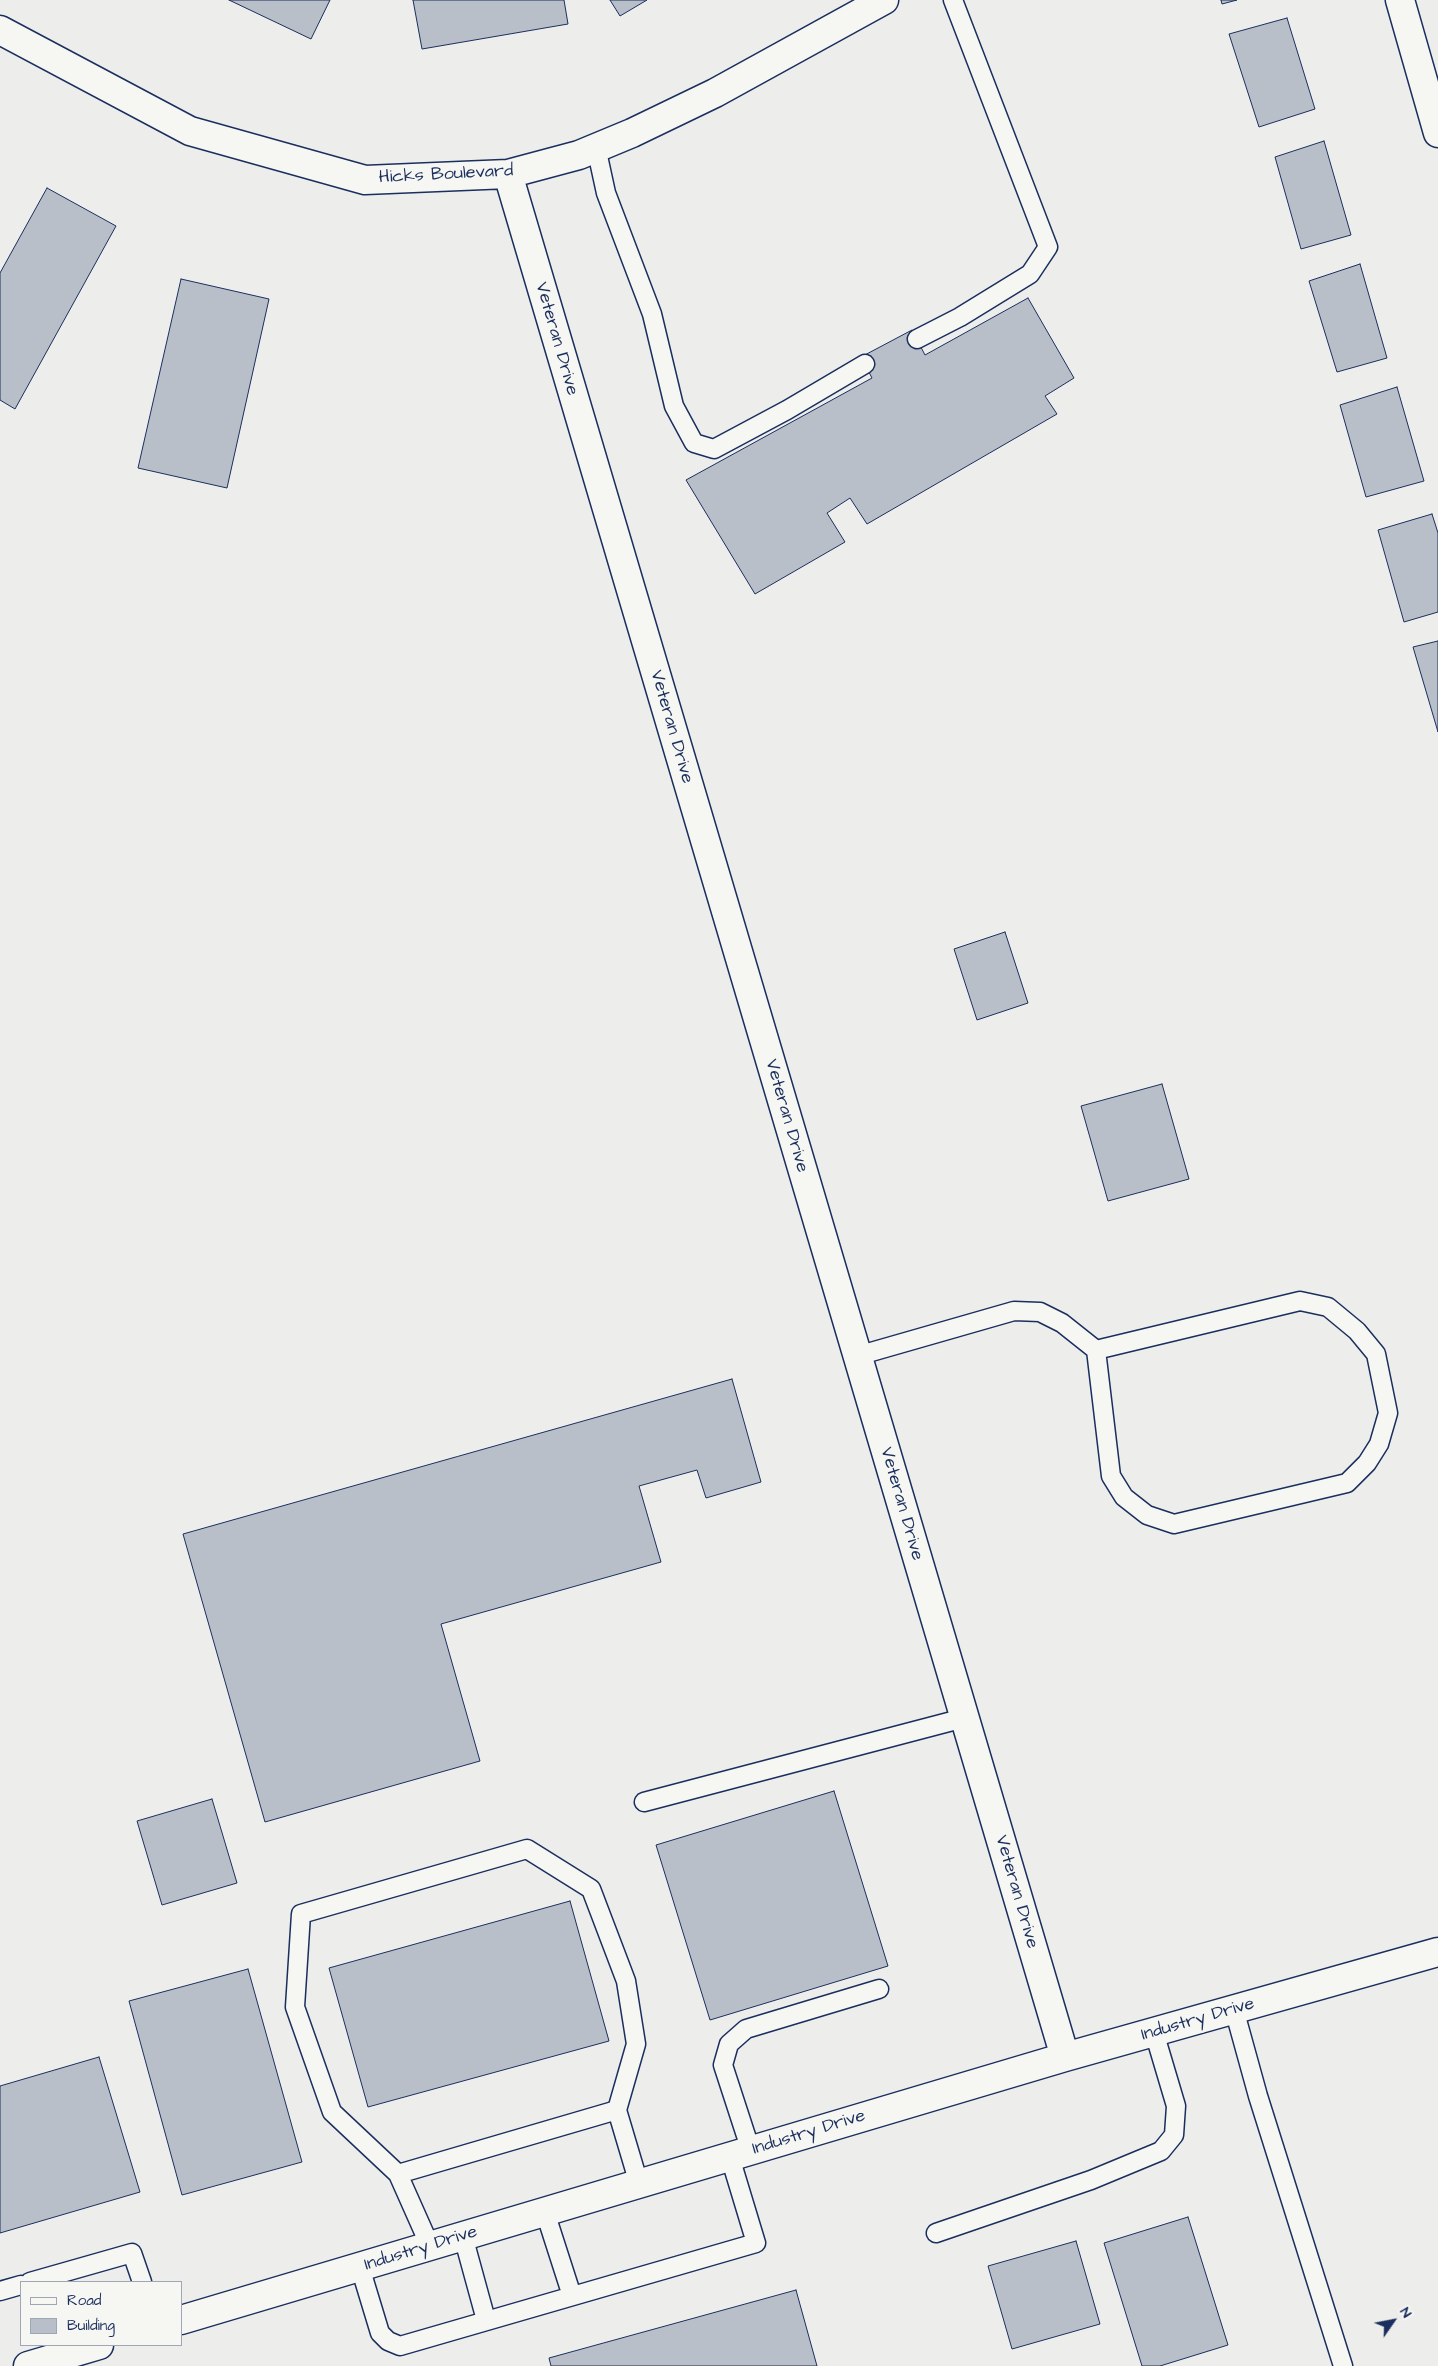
<!DOCTYPE html>
<html>
<head>
<meta charset="utf-8">
<style>
  body { margin:0 }
  #map { position:relative; width:1438px; height:2366px; overflow:hidden; background:#edeeec; font-family:"Architects Daughter",sans-serif }
  canvas { display:block }
  .legend { position:absolute; left:20px; top:2281px; width:162px; height:65px; box-sizing:border-box; background:#f6f6f2; border:1px solid #9ea6b7; margin:0; padding:6px 9px; list-style:none; font-size:15px; color:#1b2f5e }
  .legend li { display:flex; align-items:center; gap:10px; height:25px }
  .legend b { width:25px; border:1px solid #9ea6b7 }
  .north { position:absolute; left:1368px; top:2296px; width:50px; height:50px; -webkit-text-stroke:4px #f6f6f2; paint-order:stroke; rotate:57deg; font-size:14px; font-weight:700; line-height:20px; text-align:center; color:#1b2f5e }
  .north::after { content:''; display:block; margin:auto; width:18px; height:22px; background:#1b2f5e; clip-path:polygon(50% 0,100% 100%,50% 72%,0 100%) }
</style>
</head>
<body>
<div id="map">
<canvas width="1438" height="2366"></canvas>
<ul class="legend">
<li><b style="height:6px;background:#f6f6f2"></b>Road</li>
<li><b style="height:14px;background:#b9bfc8"></b>Building</li>
</ul>
<div class="north">N</div>
</div>
<script>
const ctx = document.querySelector('canvas').getContext('2d');
ctx.lineJoin = 'round';
function fill(path, color) {
  ctx.fillStyle = color;
  ctx.fill(path, 'evenodd');
}
function toPath(rows) {
  const path = new Path2D();
  for (const r of rows) {
    path.moveTo(r[0], r[1]);
    for (let i = 2; i < r.length; i += 2) path.lineTo(r[i], r[i + 1]);
  }
  return path;
}
function strokePath(path, color, width, dash) {
  ctx.strokeStyle = color;
  ctx.lineWidth = width;
  ctx.lineCap = dash ? 'butt' : 'round';
  ctx.setLineDash(dash || []);
  ctx.stroke(path);
}
function drawText(font, color, halo, rows, align = 'center') {
  ctx.font = font + ' "Architects Daughter",sans-serif';
  ctx.lineWidth = 4.5;
  ctx.setLineDash([]);
  ctx.textBaseline = 'middle';
  ctx.strokeStyle = halo;
  ctx.fillStyle = color;
  for (const [text, x, y, turn = 0] of rows) {
    ctx.save();
    ctx.translate(x, y);
    ctx.rotate((+turn || 0) * Math.PI / 180);
    ctx.textAlign = isNaN(turn) ? turn : align;
    if (halo) ctx.strokeText(text, 0, 0);
    ctx.fillText(text, 0, 0);
    ctx.restore();
  }
}
const building = toPath([
  [229,0,330,0,311,39,229,0],
  [413,0,564,0,568,24,422,49,413,0],
  [610,0,647,0,620,16,610,0],
  [1221,0,1237,0,1222,4,1221,0],
  [1287,18,1315,109,1259,127,1229,34,1287,18],
  [1324,141,1351,235,1301,249,1275,157,1324,141],
  [47,188,116,226,15,409,0,400,0,273,47,188],
  [1360,264,1387,358,1337,372,1309,281,1360,264],
  [181,279,269,299,227,488,138,468,181,279],
  [1028,298,1074,378,1045,396,1057,414,867,524,850,498,827,513,845,542,755,594,686,480,872,378,861,357,912,330,925,355,1028,298],
  [1397,387,1424,481,1366,497,1340,405,1397,387],
  [1432,514,1438,533,1438,612,1404,622,1378,530,1432,514],
  [1438,641,1438,732,1413,647,1438,641],
  [1005,932,1028,1003,977,1020,954,949,1005,932],
  [1162,1084,1189,1179,1108,1201,1081,1106,1162,1084],
  [732,1379,761,1482,706,1498,697,1470,639,1486,661,1562,441,1624,480,1761,265,1822,183,1534,732,1379],
  [834,1791,888,1966,710,2020,656,1845,834,1791],
  [212,1799,237,1883,162,1905,137,1821,212,1799],
  [570,1901,609,2041,368,2107,329,1968,570,1901],
  [248,1969,302,2162,182,2195,129,2001,248,1969],
  [99,2057,140,2192,0,2233,0,2086,99,2057],
  [1188,2217,1228,2345,1160,2366,1142,2366,1104,2243,1188,2217],
  [1076,2241,1100,2324,1012,2349,988,2266,1076,2241],
  [796,2290,817,2366,551,2366,549,2358,796,2290]
]);
fill(building, '#b9bfc8');
strokePath(building, '#1b2f5e', 1);
const lane = toPath([
  [596,147,606,193,652,314,674,406,694,443,714,449,787,410,865,364],
  [917,339,960,317,1030,274,1048,247,953,0],
  [857,1356,1014,1311,1040,1312,1062,1323,1096,1350,1300,1301,1328,1307,1357,1331,1376,1354,1388,1413,1379,1444,1367,1463,1347,1483,1174,1524,1147,1515,1124,1497,1111,1476,1096,1350],
  [644,1802,964,1718],
  [1234,2009,1258,2096,1343,2366],
  [751,2151,723,2065,729,2044,746,2029,879,1989],
  [398,2174,617,2110],
  [545,2212,572,2296],
  [936,2233,1091,2180,1161,2151,1174,2135,1176,2106,1154,2032],
  [463,2236,486,2320],
  [430,2246,398,2174,332,2112,295,2007,301,1914,527,1849,591,1889,626,1981,636,2044,617,2110,639,2184],
  [360,2267,380,2333,388,2341,400,2346,756,2243,730,2157],
  [30,2282,132,2253,142,2282],
  [0,2291,21,2285]
]);
const street = toPath([
  [0,30,190,131,365,180,508,174,579,155,632,133,715,93,884,0],
  [508,174,1065,2057],
  [181,2320,1065,2057,1438,1952],
  [28,2366,99,2345]
]);
const secondary = toPath([
  [1400,0,1438,133]
]);
strokePath(lane, '#1b2f5e', 21);
strokePath(street, '#1b2f5e', 31);
strokePath(secondary, '#1b2f5e', 31);
strokePath(lane, '#f6f6f2', 18);
strokePath(street, '#f6f6f2', 28);
strokePath(secondary, '#f6f6f2', 28);
drawText('18px', '#1b2f5e', '#f6f6f2', [
  ["Hicks Boulevard",446,175,-3],
  ["Veteran Drive",556,339,74],
  ["Veteran Drive",671,727,74],
  ["Veteran Drive",786,1116,74],
  ["Veteran Drive",901,1504,74],
  ["Veteran Drive",1016,1892,74],
  ["Industry Drive",1198,2020,-16],
  ["Industry Drive",809,2133,-17],
  ["Industry Drive",421,2249,-17]
]);
</script>
</body>
</html>
